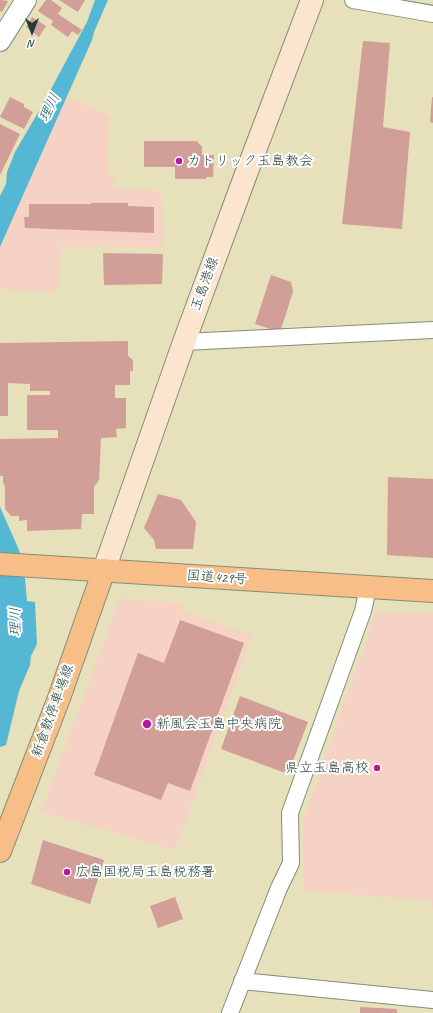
<!DOCTYPE html>
<html>
<head>
<meta charset="utf-8">
<style>
  body { margin:0 }
  #map { position:relative; width:433px; height:1013px; overflow:hidden; background:#e6e0bb; font-family:Caveat,sans-serif }
  canvas { display:block }
  .north { position:absolute; left:12px; top:12px; width:40px; height:40px; -webkit-text-stroke:3px #fff; paint-order:stroke; rotate:180deg; font-size:11px; font-weight:700; line-height:16px; text-align:center; color:#1f3d34 }
  .north::after { content:''; display:block; margin:auto; width:14px; height:18px; background:#1f3d34; clip-path:polygon(50% 0,100% 100%,50% 72%,0 100%) }
</style>
</head>
<body>
<div id="map">
<canvas width="433" height="1013"></canvas>
<div class="north">N</div>
</div>
<script>
const ctx = document.querySelector('canvas').getContext('2d');
ctx.lineJoin = 'round';
function fill(path, color) {
  ctx.fillStyle = color;
  ctx.fill(path, 'evenodd');
}
function toPath(rows) {
  const path = new Path2D();
  for (const r of rows) {
    path.moveTo(r[0], r[1]);
    for (let i = 2; i < r.length; i += 2) path.lineTo(r[i], r[i + 1]);
  }
  return path;
}
function strokePath(path, color, width, dash) {
  ctx.strokeStyle = color;
  ctx.lineWidth = width;
  ctx.lineCap = dash ? 'butt' : 'round';
  ctx.setLineDash(dash || []);
  ctx.stroke(path);
}
function drawText(font, color, halo, rows, align = 'center') {
  ctx.font = font + ' Caveat,"Klee One",sans-serif';
  ctx.lineWidth = 4;
  ctx.setLineDash([]);
  ctx.textBaseline = 'middle';
  ctx.strokeStyle = halo;
  ctx.fillStyle = color;
  for (const [text, x, y, turn = 0] of rows) {
    ctx.save();
    ctx.translate(x, y);
    ctx.rotate((+turn || 0) * Math.PI / 180);
    ctx.textAlign = isNaN(turn) ? turn : align;
    if (halo) ctx.strokeText(text, 0, 0);
    ctx.fillText(text, 0, 0);
    ctx.restore();
  }
}
fill(toPath([
  [66,96,110,116,107,173,115,173,114,188,161,191,163,247,61,247,58,286,53,292,0,289,0,246],
  [129,599,185,603,180,610,252,636,175,850,41,812,119,600],
  [376,612,433,614,433,910,431,910,431,900,304,891,303,820]
]), '#f6d2c4');
fill(toPath([
  [95,0,108,0,94,32,92,40,0,247,0,196,6,184,7,172,15,152,43,104,87,22],
  [0,507,19,550,25,579,27,601,35,602,37,644,31,656,30,665,19,691,6,745,0,747]
]), '#54b7d3');
fill(toPath([
  [0,0,8,1,2,12,0,11],
  [46,0,51,0,62,8,58,14,82,30,78,35,72,31,68,37,51,25,53,21,38,11],
  [59,0,85,0,78,12],
  [32,17,46,26,39,37,26,27],
  [363,41,390,43,383,127,410,132,402,229,342,224],
  [10,97,24,104,24,107,33,112,24,129,0,117],
  [432,97,433,97,433,123,430,122],
  [0,124,20,134,0,175],
  [144,141,197,141,202,147,202,155,214,155,213,177,206,177,206,179,175,179,175,167,144,167],
  [91,203,128,203,128,206,154,207,154,233,25,228,24,217,29,217,29,204,91,204],
  [103,253,163,254,162,284,104,285],
  [271,275,291,282,293,292,280,332,255,324],
  [128,341,128,356,133,360,133,371,130,371,130,385,115,385,115,398,126,398,126,428,116,429,117,437,101,438,99,480,94,487,94,514,82,514,81,529,27,531,27,520,19,521,19,516,11,516,5,509,5,486,3,483,3,476,0,476,0,439,58,438,58,430,27,430,27,395,50,395,50,391,30,391,30,384,8,383,8,416,0,416,0,343],
  [388,477,433,479,433,558,387,555],
  [158,494,181,500,196,522,193,549,156,549,154,540,144,528],
  [180,620,244,643,190,791,168,783,161,800,94,775,138,653,164,663],
  [240,696,308,722,288,774,221,749],
  [43,840,104,860,90,904,31,884],
  [175,897,183,919,158,928,150,906],
  [360,1007,397,1009,397,1013,360,1013]
]), '#d19e98');
const minor = toPath([
  [353,0,433,14],
  [184,342,433,330],
  [242,981,433,1000],
  [230,1013,279,888,291,863,290,813,363,611,368,588]
]);
const tertiary = toPath([
  [0,41,26,0]
]);
const secondary = toPath([
  [104,570,184,342,246,174,312,0]
]);
const primary = toPath([
  [0,851,59,698,104,570]
]);
const trunk = toPath([
  [0,564,433,591]
]);
strokePath(minor, '#828e78', 18);
strokePath(tertiary, '#828e78', 22);
strokePath(secondary, '#828e78', 24);
strokePath(primary, '#828e78', 24);
strokePath(trunk, '#828e78', 24);
strokePath(minor, '#fff', 16);
strokePath(tertiary, '#fff', 20);
strokePath(secondary, '#fce5cf', 22);
strokePath(primary, '#f7be87', 22);
strokePath(trunk, '#f7be87', 22);
for (const [x, y, r, color] of [
  [179,161,4,"#b5179e"],
  [147,724,5,"#b5179e"],
  [377,768,4,"#b5179e"],
  [67,872,4,"#b5179e"]
]) {
  const dot = new Path2D();
  dot.arc(x, y, r, 0, 2 * Math.PI);
  ctx.fillStyle = color;
  ctx.fill(dot);
  strokePath(dot, '#fff', 1.5);
}
drawText('14px', '#1f3d34', '#fff', [
  ["カトリック玉島教会",187,161],
  ["新風会玉島中央病院",156,724],
  ["県立玉島高校",369,768,"right"],
  ["広島国税局玉島税務署",75,872]
], 'left');
drawText('14px', '#1f3d34', '#fff', [
  ["玉島港線",205,284,-70],
  ["国道429号",217,578,4],
  ["新倉敷停車場線",53,711,-70]
]);
drawText('italic 15px', '#2f6264', '#fff', [
  ["理川",50,108,-64],
  ["理川",16,622,-91]
]);
</script>
</body>
</html>
